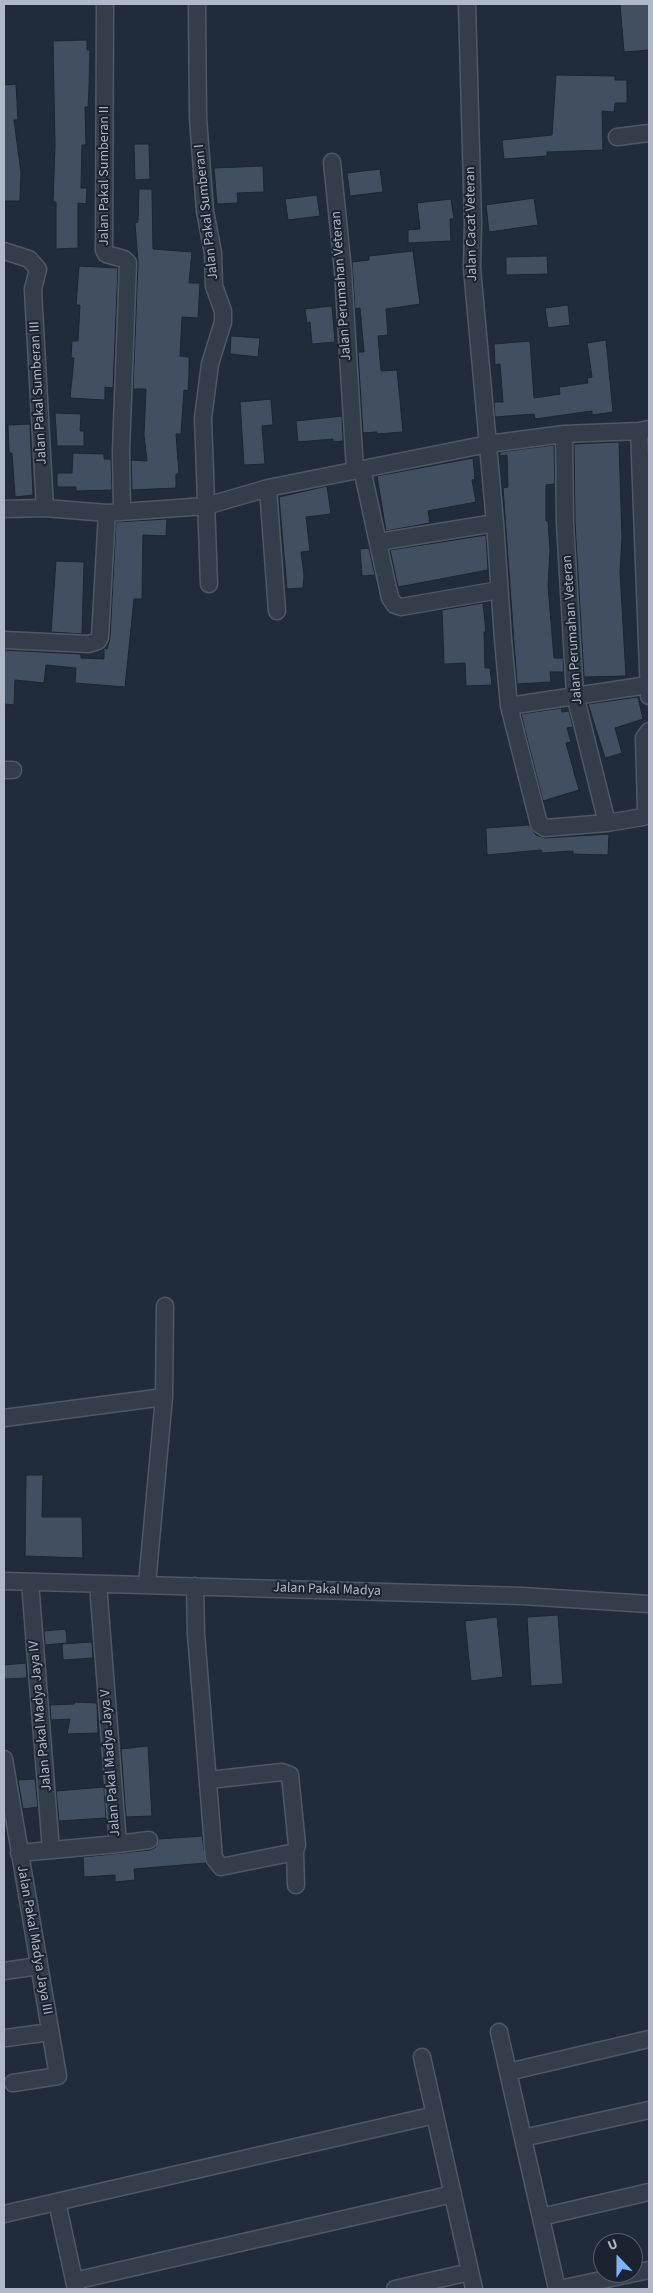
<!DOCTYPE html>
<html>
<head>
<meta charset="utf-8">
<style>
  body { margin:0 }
  #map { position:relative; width:653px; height:2293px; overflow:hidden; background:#212c3b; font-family:"Source Sans 3",sans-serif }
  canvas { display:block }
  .frame { position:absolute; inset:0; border:5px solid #afb9c7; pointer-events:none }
  .north { position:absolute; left:593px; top:2233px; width:50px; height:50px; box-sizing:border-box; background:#1a232f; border:1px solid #565f6c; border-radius:50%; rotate:338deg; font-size:14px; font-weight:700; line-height:20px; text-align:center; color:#afb9c7 }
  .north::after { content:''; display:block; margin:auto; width:18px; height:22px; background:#7fb2fc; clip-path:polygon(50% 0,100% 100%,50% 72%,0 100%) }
</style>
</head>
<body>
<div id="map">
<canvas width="653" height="2293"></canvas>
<div class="frame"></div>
<div class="north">U</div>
</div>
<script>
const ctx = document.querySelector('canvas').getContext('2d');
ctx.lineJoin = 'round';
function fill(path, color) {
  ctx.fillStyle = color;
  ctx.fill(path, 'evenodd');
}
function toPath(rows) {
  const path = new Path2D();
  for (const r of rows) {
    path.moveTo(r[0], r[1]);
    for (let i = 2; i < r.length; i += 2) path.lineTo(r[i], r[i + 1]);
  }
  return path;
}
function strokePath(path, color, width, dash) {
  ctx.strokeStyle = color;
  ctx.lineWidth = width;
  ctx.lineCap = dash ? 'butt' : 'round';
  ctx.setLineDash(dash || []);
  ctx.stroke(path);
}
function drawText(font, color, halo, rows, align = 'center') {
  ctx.font = font + ' "Source Sans 3",sans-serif';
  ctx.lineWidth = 4;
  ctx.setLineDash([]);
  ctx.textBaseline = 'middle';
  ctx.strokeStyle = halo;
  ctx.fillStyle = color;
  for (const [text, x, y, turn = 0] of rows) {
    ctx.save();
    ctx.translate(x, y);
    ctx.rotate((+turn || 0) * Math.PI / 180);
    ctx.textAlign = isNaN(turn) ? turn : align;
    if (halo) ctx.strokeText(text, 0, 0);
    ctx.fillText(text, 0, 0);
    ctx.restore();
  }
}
const building = toPath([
  [620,4,649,4,649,50,624,52,620,4],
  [87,40,87,50,90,50,89,86,88,107,85,107,86,145,82,145,81,188,87,188,86,204,78,203,78,248,56,249,56,202,53,202,55,145,53,41,87,40],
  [556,75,615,76,615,80,627,80,627,103,615,103,614,112,602,111,603,150,547,152,547,156,504,159,502,140,552,135,556,75],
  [16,84,18,120,14,120,21,173,20,201,4,201,4,85,16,84],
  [134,144,149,144,150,179,135,180,134,144],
  [263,166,264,192,237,193,238,203,217,204,214,168,263,166],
  [380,169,383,192,350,196,347,173,380,169],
  [139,189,152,189,153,249,192,252,189,283,200,283,198,318,182,317,180,356,189,357,189,374,188,391,184,390,181,434,176,434,179,474,176,474,176,488,132,490,131,460,147,461,144,435,146,389,133,389,138,263,135,223,138,222,139,189],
  [317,195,320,216,288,220,285,199,317,195],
  [534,198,538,225,489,232,486,205,534,198],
  [451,199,454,219,450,219,451,241,408,243,408,230,420,229,417,203,451,199],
  [413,251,420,304,386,309,388,335,378,336,381,371,397,370,403,432,377,434,377,432,363,433,358,352,364,352,360,308,355,309,352,262,369,260,369,256,413,251],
  [547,256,548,274,506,275,506,257,547,256],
  [79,266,118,268,113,388,105,387,105,400,70,398,74,358,71,358,72,341,78,341,80,305,76,305,79,266],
  [568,305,570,325,548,328,545,308,568,305],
  [332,306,335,342,312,344,310,322,307,323,305,309,332,306],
  [231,336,260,338,258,357,230,354,231,336],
  [606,340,613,412,592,415,592,411,535,419,534,414,495,417,494,402,503,402,500,364,495,365,494,344,530,341,534,398,560,394,559,387,588,383,587,378,592,377,587,343,606,340],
  [271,399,273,425,262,426,265,464,244,465,240,402,271,399],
  [55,413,81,414,80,431,84,431,84,446,57,446,55,413],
  [342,416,343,441,333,442,333,439,298,442,296,421,342,416],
  [30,424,33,495,15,497,12,453,9,453,8,425,30,424],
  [619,442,622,538,620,572,626,676,584,677,575,523,574,444,619,442],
  [554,445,555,484,546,485,546,521,548,521,550,550,548,586,554,658,563,658,564,672,550,672,551,682,517,684,503,488,508,487,507,455,500,456,500,452,554,445],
  [73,453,104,454,104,459,111,459,112,490,76,491,76,487,57,487,57,473,72,473,73,453],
  [473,458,475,479,472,480,476,502,428,511,430,523,386,531,377,476,473,458],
  [327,486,331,514,306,517,310,551,301,552,304,575,303,588,287,589,279,497,327,486],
  [167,519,166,536,143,535,142,599,134,599,125,687,75,683,76,668,46,665,44,683,15,680,14,705,4,704,4,650,81,654,81,658,104,659,104,648,107,649,110,638,116,522,167,519],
  [486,535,488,570,398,587,390,550,486,535],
  [369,548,375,575,362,576,360,549,369,548],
  [56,561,84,562,82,634,51,632,56,561],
  [483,603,486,632,484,632,485,668,490,668,492,685,466,686,465,663,444,664,442,610,483,603],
  [638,697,643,719,615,728,622,753,605,758,588,704,638,697],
  [561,708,562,712,569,711,573,727,567,728,571,742,566,743,579,790,543,801,521,714,561,708],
  [529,825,536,835,545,838,609,834,608,855,573,854,573,851,542,853,541,850,487,855,486,828,529,825],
  [26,1475,43,1475,42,1517,82,1517,83,1558,25,1556,26,1475],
  [558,1615,563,1684,531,1686,527,1617,558,1615],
  [497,1617,503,1677,471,1681,465,1621,497,1617],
  [66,1629,67,1643,45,1645,44,1631,66,1629],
  [92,1642,93,1658,63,1660,62,1644,92,1642],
  [26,1663,27,1678,4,1679,4,1665,26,1663],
  [75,1702,97,1703,98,1733,67,1734,70,1719,51,1720,50,1705,74,1704,75,1702],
  [148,1746,152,1816,126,1817,121,1749,148,1746],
  [35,1779,38,1807,23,1809,18,1780,35,1779],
  [104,1787,106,1818,59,1821,56,1791,104,1787],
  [202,1836,206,1863,134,1869,135,1880,115,1882,115,1875,84,1877,83,1857,150,1850,155,1848,159,1839,202,1836]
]);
fill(building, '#414f60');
strokePath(building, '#1c2531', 1);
const minor = toPath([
  [105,4,104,250,106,254,124,259,128,263,121,450,122,511],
  [197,4,198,118,205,211,213,253,214,286,223,311,223,322,210,364,203,418,209,584],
  [467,4,473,223,472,268,495,523,503,639,509,706,539,824,545,828,607,823,643,817,646,810,644,738,649,731],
  [617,137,649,133],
  [332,162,343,271,355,470],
  [4,251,29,259,38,269,33,289,34,309,45,508],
  [639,431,649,696],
  [564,434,565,523,575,695,607,823],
  [362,469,390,598,395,605,401,607,499,590],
  [268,488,277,611],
  [4,509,45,508,107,513,206,506,268,488,488,444,564,434,639,431,649,429],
  [378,542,495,523],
  [4,640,89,644,98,641,100,637,107,513],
  [509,706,648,685],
  [4,770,13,770],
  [4,1418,164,1397],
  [4,1581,522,1596,649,1604],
  [30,1582,51,1850],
  [147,1584,164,1397,165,1306],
  [195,1586,196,1634,214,1858,221,1867,295,1852,296,1885],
  [4,1759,58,2076,13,2083],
  [209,1780,282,1772,290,1775,297,1845,295,1852],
  [118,1844,149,1840],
  [19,1853,118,1844,98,1584],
  [4,1971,39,1966],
  [499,2032,557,2289],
  [6,2038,50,2032],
  [422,2057,474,2289],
  [508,2072,649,2039],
  [523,2138,649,2110],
  [57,2202,76,2289],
  [4,2214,435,2115],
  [541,2217,649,2192],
  [74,2281,453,2194],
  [395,2289,470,2272],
  [559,2289,649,2270]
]);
strokePath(minor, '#4f5965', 19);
strokePath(minor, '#343e4b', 16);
drawText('14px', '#afb9c7', '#1a232f', [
  ["Jalan Pakal Sumberan II",105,176,-90],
  ["Jalan Pakal Sumberan I",207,212,-96],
  ["Jalan Cacat Veteran",472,224,-91],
  ["Jalan Perumahan Veteran",342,286,-94],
  ["Jalan Pakal Sumberan III",39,393,-93],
  ["Jalan Perumahan Veteran",573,630,-94],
  ["Jalan Pakal Madya",327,1590,2],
  ["Jalan Pakal Madya Jaya IV",41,1716,-95],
  ["Jalan Pakal Madya Jaya V",111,1763,-94],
  ["Jalan Pakal Madya Jaya III",34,1940,80]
]);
</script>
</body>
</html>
